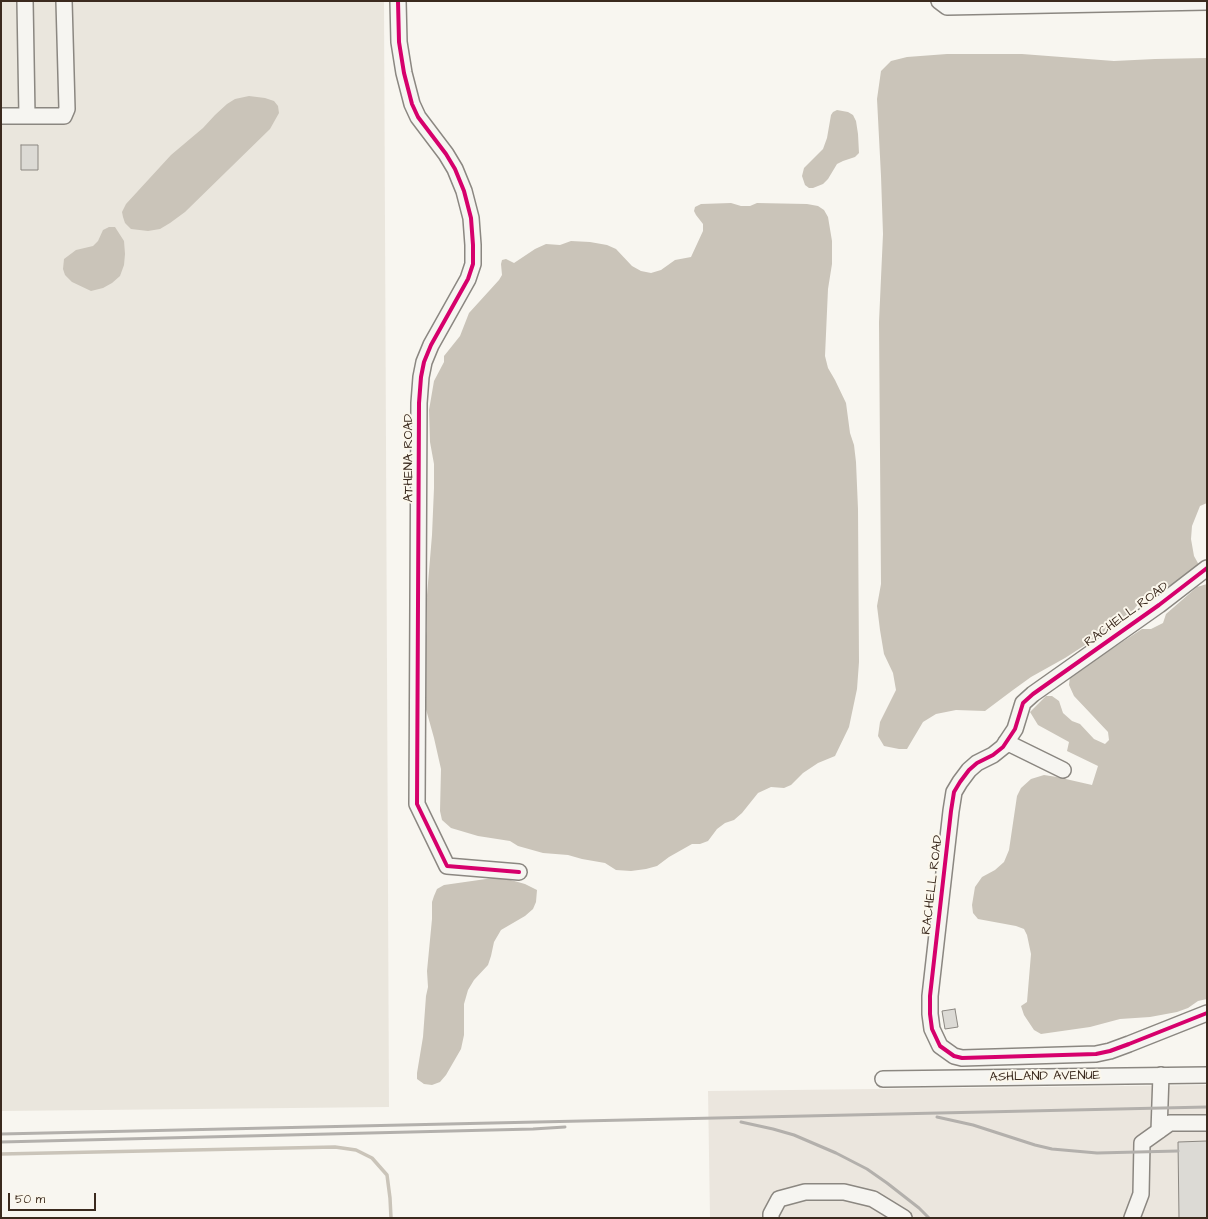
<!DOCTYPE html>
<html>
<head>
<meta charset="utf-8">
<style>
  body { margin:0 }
  #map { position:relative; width:1208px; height:1219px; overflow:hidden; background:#f8f6f0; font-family:"Architects Daughter",sans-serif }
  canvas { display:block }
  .frame { position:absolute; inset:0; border:2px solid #3b2a1e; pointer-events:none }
  .scale { position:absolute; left:8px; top:1193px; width:88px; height:18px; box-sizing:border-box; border:2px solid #3b2a1e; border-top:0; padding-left:5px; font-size:12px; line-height:14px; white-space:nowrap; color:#3b2a1e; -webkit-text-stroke:3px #fbf7ec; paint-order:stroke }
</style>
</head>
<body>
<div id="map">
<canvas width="1208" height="1219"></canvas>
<div class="frame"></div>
<div class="scale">50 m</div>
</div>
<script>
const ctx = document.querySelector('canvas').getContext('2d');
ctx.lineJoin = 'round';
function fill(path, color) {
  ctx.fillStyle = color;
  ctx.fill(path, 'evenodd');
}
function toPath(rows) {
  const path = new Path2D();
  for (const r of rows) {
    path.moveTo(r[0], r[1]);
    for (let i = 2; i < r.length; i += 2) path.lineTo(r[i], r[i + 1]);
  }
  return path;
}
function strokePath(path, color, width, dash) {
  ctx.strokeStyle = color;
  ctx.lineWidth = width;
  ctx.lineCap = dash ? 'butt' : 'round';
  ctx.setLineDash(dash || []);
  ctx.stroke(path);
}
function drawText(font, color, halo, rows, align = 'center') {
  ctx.font = font + ' "Architects Daughter",sans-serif';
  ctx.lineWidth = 4;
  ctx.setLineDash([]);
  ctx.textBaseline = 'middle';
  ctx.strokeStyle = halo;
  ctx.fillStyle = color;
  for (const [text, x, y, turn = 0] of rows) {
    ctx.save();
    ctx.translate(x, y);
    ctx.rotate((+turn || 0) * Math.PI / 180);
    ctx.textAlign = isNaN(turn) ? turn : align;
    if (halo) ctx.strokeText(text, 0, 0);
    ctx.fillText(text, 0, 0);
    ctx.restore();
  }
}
fill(toPath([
  [1207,1085,1207,1218,710,1218,708,1091]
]), '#ebe6de');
fill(toPath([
  [1,1,384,1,389,1107,1,1111]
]), '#eae6dd');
fill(toPath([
  [947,54,1022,54,1114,61,1155,59,1207,58,1207,503,1200,506,1192,526,1191,539,1194,556,1199,565,1168,591,1143,598,1135,608,1130,616,1065,658,1031,677,1013,690,985,711,956,710,936,714,923,722,907,749,899,749,884,746,878,736,880,722,896,690,893,673,884,654,880,630,877,606,881,584,879,322,883,234,881,176,877,99,881,71,891,61,907,57],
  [249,96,265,98,274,101,278,106,279,113,270,129,185,212,170,223,160,229,148,231,131,229,125,223,123,217,122,212,126,204,171,155,203,128,215,115,227,104,235,99],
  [837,110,848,112,853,115,856,121,858,134,859,153,855,157,843,161,837,164,828,179,823,184,813,188,809,188,805,185,802,176,804,168,823,149,827,138,831,115,833,112],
  [731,203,741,206,750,206,757,203,807,204,818,206,824,210,828,217,832,241,832,264,828,289,825,356,828,368,835,380,846,403,850,433,854,445,856,462,858,509,859,662,857,689,849,727,835,756,818,763,803,773,791,785,784,788,771,787,758,793,742,813,734,820,725,823,717,829,708,841,700,844,692,844,669,857,657,866,646,869,631,871,616,870,605,863,582,859,568,855,543,853,518,846,510,841,478,836,451,828,442,820,440,811,441,769,434,738,422,695,423,660,427,629,427,595,432,535,434,488,434,464,430,442,429,410,434,381,444,362,444,356,460,336,469,313,499,280,502,275,501,264,502,260,506,259,514,263,535,249,546,244,560,245,571,241,590,242,607,245,616,249,632,266,641,271,651,273,661,270,675,260,691,257,703,231,703,224,696,215,694,211,695,207,701,204],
  [109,227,115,227,124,241,125,254,124,265,120,276,112,283,103,288,91,291,72,282,65,275,63,269,64,259,76,250,93,246,98,241,103,230],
  [1207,584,1207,999,1198,1001,1188,1008,1177,1012,1150,1017,1120,1019,1090,1027,1041,1034,1034,1030,1024,1015,1021,1006,1027,1002,1031,954,1027,935,1024,929,1016,926,978,919,973,913,972,905,975,887,982,877,995,870,1004,862,1009,850,1017,796,1021,788,1031,779,1044,775,1057,777,1092,785,1098,766,1067,751,1069,742,1038,725,1030,712,1046,696,1052,696,1059,701,1063,713,1072,721,1080,724,1094,739,1105,744,1109,740,1108,732,1074,696,1069,685,1070,676,1142,629,1151,629,1163,623,1166,614,1197,587],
  [500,877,525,884,537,890,536,902,533,909,525,916,501,930,494,942,491,956,488,965,474,980,468,990,464,1004,464,1035,461,1049,446,1075,440,1082,432,1085,424,1084,417,1079,417,1073,423,1037,426,996,428,987,427,971,432,919,432,902,434,896,437,889,444,885]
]), '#cac4b9');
strokePath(toPath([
  [1,1154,335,1147,356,1150,372,1158,387,1175,390,1198,391,1218]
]), '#cac4b9', 3.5);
const building = toPath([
  [21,145,38,145,38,170,21,170,21,145],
  [955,1009,958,1027,945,1029,942,1011,955,1009],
  [1207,1141,1207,1218,1179,1218,1178,1142,1207,1141]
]);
fill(building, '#dcdad5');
strokePath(building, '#8b8781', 1);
const minor = toPath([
  [25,1,27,116],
  [398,1,399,42,404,73,412,104,418,117,446,154,455,169,464,191,471,218,473,245,473,264,468,279,431,345,424,362,421,377,419,403,417,804,447,866,519,872],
  [939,1,947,7,1207,2],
  [1,116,64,116,67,109,64,1],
  [1207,568,1159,605,1033,694,1023,703,1015,729,1003,747,993,755,977,763,969,770,960,782,954,792,951,811,930,996,930,1014,932,1029,940,1046,954,1056,962,1058,1096,1054,1110,1051,1129,1044,1207,1013],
  [1006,742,1063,770],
  [883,1079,1207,1075],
  [1159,1131,1161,1075],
  [771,1218,771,1214,779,1199,805,1192,844,1192,873,1199,904,1218],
  [1132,1218,1141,1194,1142,1143,1170,1123,1207,1123]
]);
strokePath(minor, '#8b8781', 18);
strokePath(minor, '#f6f5f1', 15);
strokePath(toPath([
  [937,1117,973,1125,1035,1145,1052,1149,1097,1153,1178,1151],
  [741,1122,773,1129,794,1135,836,1153,867,1169,887,1183,919,1208,929,1218],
  [1,1134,1207,1107],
  [1,1142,533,1129,565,1127]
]), '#b3b0ac', 3);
strokePath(toPath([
  [398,1,399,42,404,73,412,104,418,117,446,154,455,169,464,191,471,218,473,245,473,264,468,279,431,345,424,362,421,377,419,403,417,804,447,866,519,872],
  [1207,568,1159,605,1033,694,1023,703,1015,729,1003,747,993,755,977,763,969,770,960,782,954,792,951,811,930,996,930,1014,932,1029,940,1046,954,1056,962,1058,1096,1054,1110,1051,1129,1044,1207,1013]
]), '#d6006c', 4);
drawText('13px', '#3b2a1e', '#fbf7ec', [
  ["ATHENA ROAD",409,458,-90],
  ["RACHELL ROAD",1127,615,-36],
  ["RACHELL ROAD",933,885,-83],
  ["ASHLAND AVENUE",1045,1077,-1]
]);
</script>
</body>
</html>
